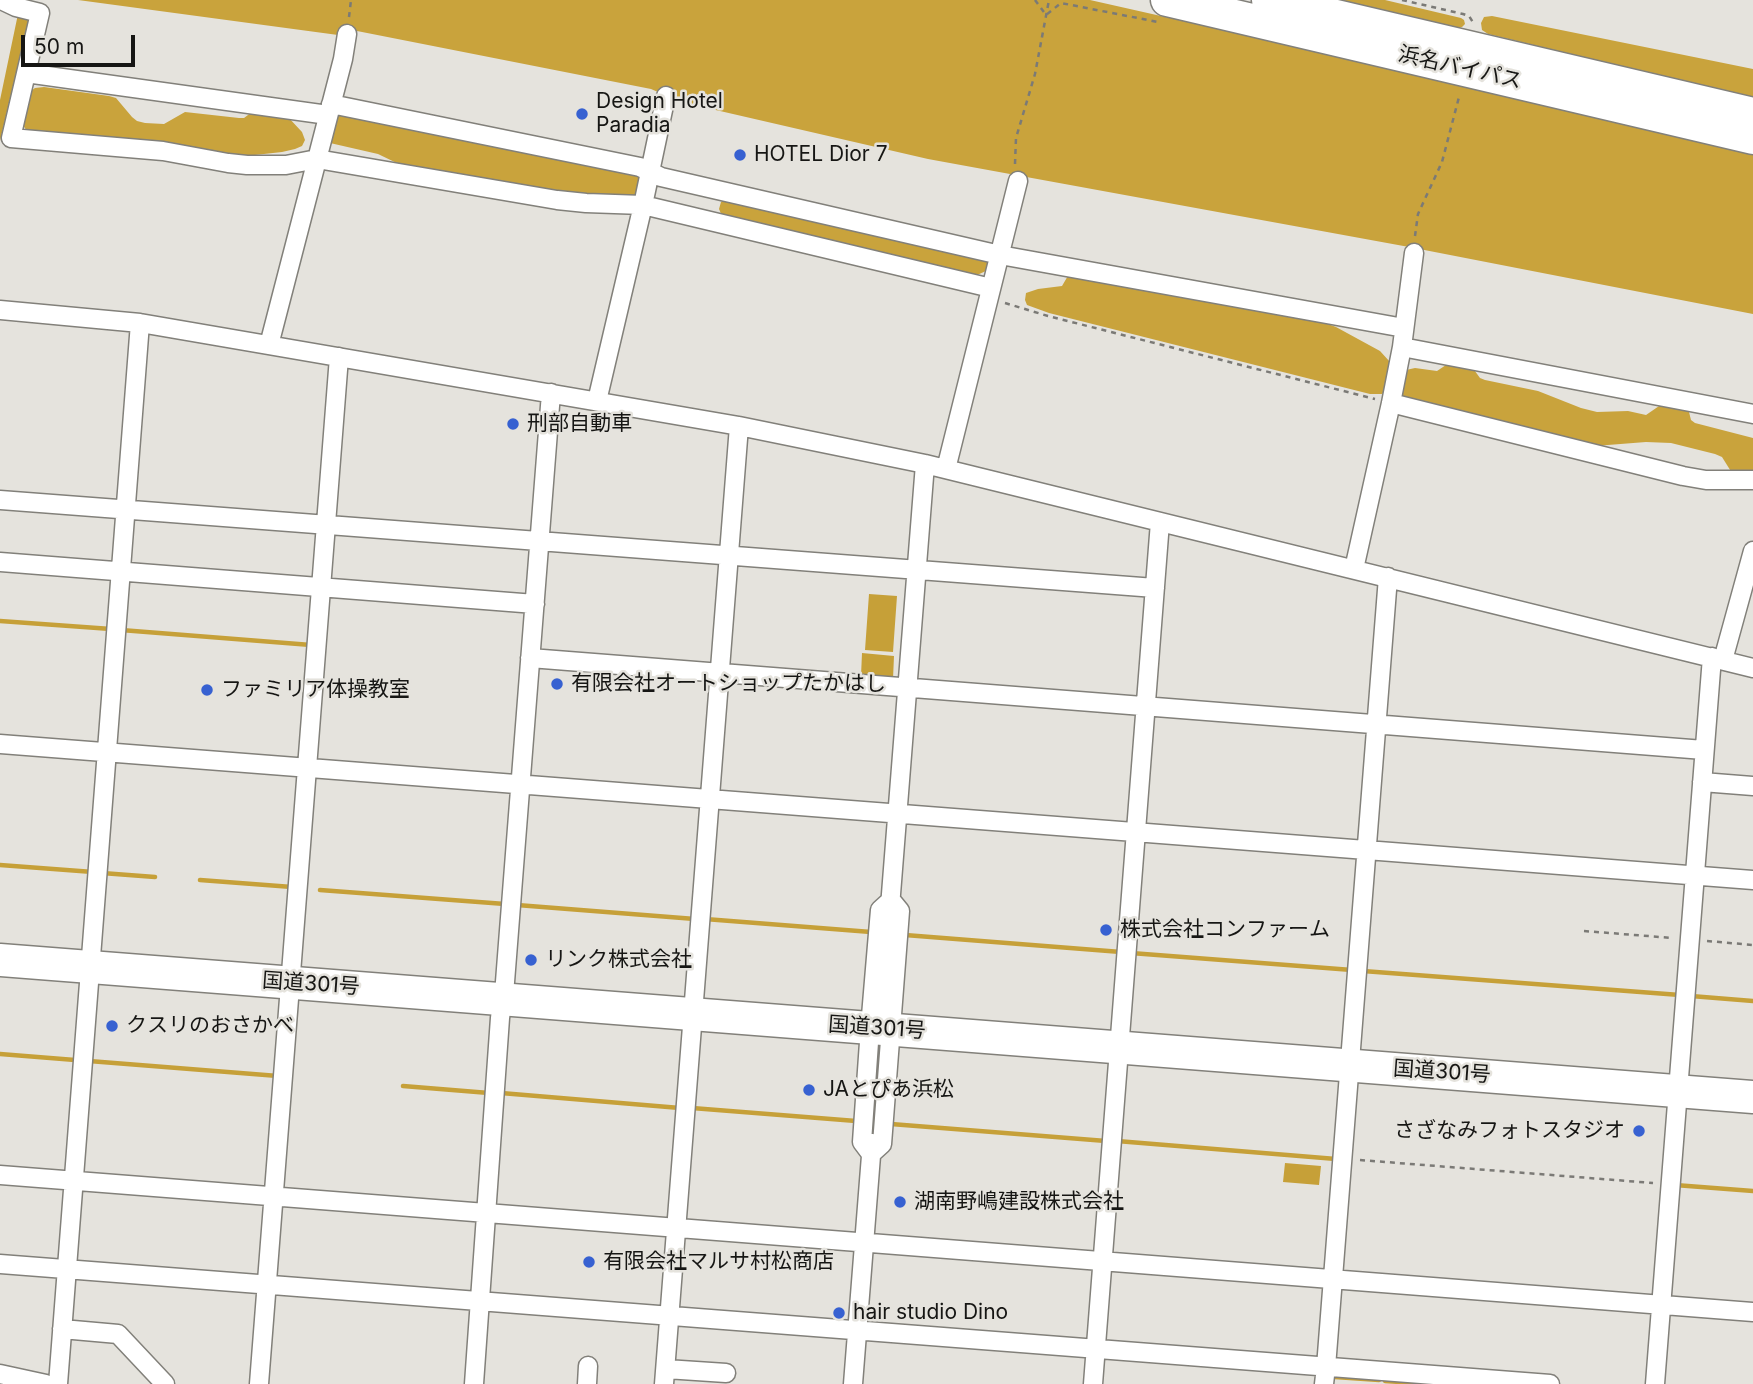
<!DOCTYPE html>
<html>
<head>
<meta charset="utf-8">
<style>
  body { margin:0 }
  #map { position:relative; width:1753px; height:1384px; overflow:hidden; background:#e5e3dd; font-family:Inter,sans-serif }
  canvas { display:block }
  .scale { position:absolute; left:21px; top:35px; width:114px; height:32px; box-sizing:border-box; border:4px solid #161614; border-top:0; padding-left:9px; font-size:21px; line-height:24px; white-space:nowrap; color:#161614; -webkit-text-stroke:5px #e5e3dd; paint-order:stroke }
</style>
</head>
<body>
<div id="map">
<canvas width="1753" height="1384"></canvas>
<div class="scale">50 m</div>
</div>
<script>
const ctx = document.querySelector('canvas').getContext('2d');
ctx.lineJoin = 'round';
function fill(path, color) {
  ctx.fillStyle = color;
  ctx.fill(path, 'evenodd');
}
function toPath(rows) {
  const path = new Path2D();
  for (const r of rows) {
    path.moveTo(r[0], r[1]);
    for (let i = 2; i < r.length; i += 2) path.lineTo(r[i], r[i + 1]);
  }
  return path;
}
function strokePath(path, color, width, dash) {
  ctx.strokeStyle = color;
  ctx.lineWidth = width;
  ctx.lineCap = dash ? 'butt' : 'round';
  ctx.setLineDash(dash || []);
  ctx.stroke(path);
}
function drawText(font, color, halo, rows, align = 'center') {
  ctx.font = font + ' Inter,"Noto Sans JP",sans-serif';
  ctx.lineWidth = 5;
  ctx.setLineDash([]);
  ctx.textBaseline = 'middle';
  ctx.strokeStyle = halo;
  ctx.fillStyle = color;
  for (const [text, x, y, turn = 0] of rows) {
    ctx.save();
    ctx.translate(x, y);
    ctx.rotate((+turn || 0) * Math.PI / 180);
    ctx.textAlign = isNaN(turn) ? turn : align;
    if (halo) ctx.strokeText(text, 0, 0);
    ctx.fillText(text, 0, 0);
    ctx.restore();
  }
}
fill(toPath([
  [78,0,1090,0,1449,81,1753,154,1753,314,1409,247,928,159,681,102,651,89,357,31,338,35],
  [1340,0,1385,0,1461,18,1464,20,1465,24,1462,27,1459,28],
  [1492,16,1753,69,1753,98,1488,34,1482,30,1481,23,1484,17],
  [44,87,109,96,116,98,132,117,137,121,145,123,164,124,185,112,239,118,244,118,252,112,288,117,302,132,305,140,302,146,295,149,282,152,246,156,27,131,22,124,28,93,35,88],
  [339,112,640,174,643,183,635,198,586,197,405,167,378,154,330,143,330,121],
  [727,198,990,259,988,270,975,276,722,216,719,209,721,202],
  [1069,274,1315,319,1336,327,1380,351,1390,362,1392,374,1390,385,1382,394,1370,394,1049,313,1027,305,1025,300,1026,293,1038,289,1062,286],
  [1449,363,1472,367,1480,378,1485,380,1538,391,1581,408,1597,412,1628,411,1646,415,1662,404,1688,408,1691,420,1695,423,1753,438,1753,474,1732,473,1722,457,1715,454,1671,443,1646,442,1595,446,1402,397,1399,388,1406,370,1415,368,1437,371]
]), '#c9a33c');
fill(toPath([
  [18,14,29,18,0,141,0,100],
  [869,594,897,596,893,652,865,650],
  [862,653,894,656,893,679,861,676],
  [1285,1163,1321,1166,1319,1185,1283,1182]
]), '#c6a038');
strokePath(toPath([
  [0,621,111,629],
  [121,630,311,645],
  [0,865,93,872],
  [102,873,155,877],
  [200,880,292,887],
  [320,890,505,904],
  [517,905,695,919],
  [705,919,871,932],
  [905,935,1121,952],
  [1131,953,1352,970],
  [1363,971,1680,995],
  [1691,996,1753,1001],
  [0,1054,75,1060],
  [89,1061,278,1076],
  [403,1086,489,1093],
  [501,1093,680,1108],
  [692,1108,856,1121],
  [891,1124,1106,1141],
  [1117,1141,1336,1159],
  [1675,1185,1753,1191],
  [1335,1377,1379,1380],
  [1385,1381,1415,1383],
  [1425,1384,1428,1384]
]), '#c6a038', 4.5);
const street = toPath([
  [1,0,16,7,40,13,11,138,163,151,228,163,247,165,286,165,317,159,557,200,586,203,643,205,991,288],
  [26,73,328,115],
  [331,104,640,167,661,177,1000,255,1404,328],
  [0,310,140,323,739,426,925,464,1753,668],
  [269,345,343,59,347,34],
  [1402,347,1753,414],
  [597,401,643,205,666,96],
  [1391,403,1683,476,1706,480,1753,480],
  [946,469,1018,181],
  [0,500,1155,588],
  [0,562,535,604],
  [1354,569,1391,403,1402,347,1414,253],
  [530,658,1704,750],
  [1723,660,1753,551],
  [0,744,1753,880],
  [1702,782,1753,786],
  [891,900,900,911,882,1144,871,1154,862,1142,870,1028,880,910,891,900],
  [882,1008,925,464],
  [0,1175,1753,1312],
  [0,1264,1550,1384],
  [62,1329,118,1334,165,1384],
  [666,1369,726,1373],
  [0,1374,46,1384],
  [58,1384,140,323],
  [259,1384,339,357],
  [474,1384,500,1018,505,982,551,393],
  [587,1384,588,1366],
  [664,1384,739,426],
  [853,1384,872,1143],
  [1093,1384,1160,522],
  [1324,1384,1326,1367,1388,577],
  [1655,1384,1712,657]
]);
const highway = toPath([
  [1167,0,1753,138],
  [1268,0,1753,114],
  [0,960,1753,1097]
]);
strokePath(street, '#82807a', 21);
strokePath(highway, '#82807a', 35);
strokePath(toPath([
  [1035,0,1046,15,1061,3,1158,22],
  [1402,0,1463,14,1469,16,1474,24],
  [349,17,351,0],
  [1015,164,1016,138,1035,74,1049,0],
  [1415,236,1418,214,1442,162,1459,97],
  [1005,303,1048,316,1375,399],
  [1584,931,1673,938],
  [1707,941,1753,945],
  [1360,1160,1653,1183]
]), '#7b7a76', 2.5, [5, 5]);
strokePath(street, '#fff', 18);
strokePath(highway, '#fff', 32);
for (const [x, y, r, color] of [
  [582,114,7,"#3761d1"],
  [740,155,7,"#3761d1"],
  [513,424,7,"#3761d1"],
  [557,684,7,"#3761d1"],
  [207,690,7,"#3761d1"],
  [1106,930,7,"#3761d1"],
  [531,960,7,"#3761d1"],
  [112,1026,7,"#3761d1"],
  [809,1090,7,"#3761d1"],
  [1639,1131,7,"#3761d1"],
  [900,1202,7,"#3761d1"],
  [589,1262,7,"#3761d1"],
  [839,1313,7,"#3761d1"]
]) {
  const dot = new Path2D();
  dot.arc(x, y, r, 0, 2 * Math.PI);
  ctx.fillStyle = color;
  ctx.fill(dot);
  strokePath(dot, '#e5e3dd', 2.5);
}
drawText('21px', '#161614', '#e5e3dd', [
  ["浜名バイパス",1460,68,13],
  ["国道301号",311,984,4],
  ["国道301号",877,1028,4],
  ["国道301号",1442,1072,4]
]);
drawText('21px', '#161614', '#e5e3dd', [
  ["Design Hotel",596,102],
  ["Paradia",596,126],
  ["HOTEL Dior 7",754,155],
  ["刑部自動車",527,424],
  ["有限会社オートショップたかはし",571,684],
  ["ファミリア体操教室",221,690],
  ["株式会社コンファーム",1120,930],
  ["リンク株式会社",545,960],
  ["クスリのおさかべ",126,1026],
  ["JAとぴあ浜松",823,1090],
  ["さざなみフォトスタジオ",1625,1131,"right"],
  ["湖南野嶋建設株式会社",914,1202],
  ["有限会社マルサ村松商店",603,1262],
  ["hair studio Dino",853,1313]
], 'left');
</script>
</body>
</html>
